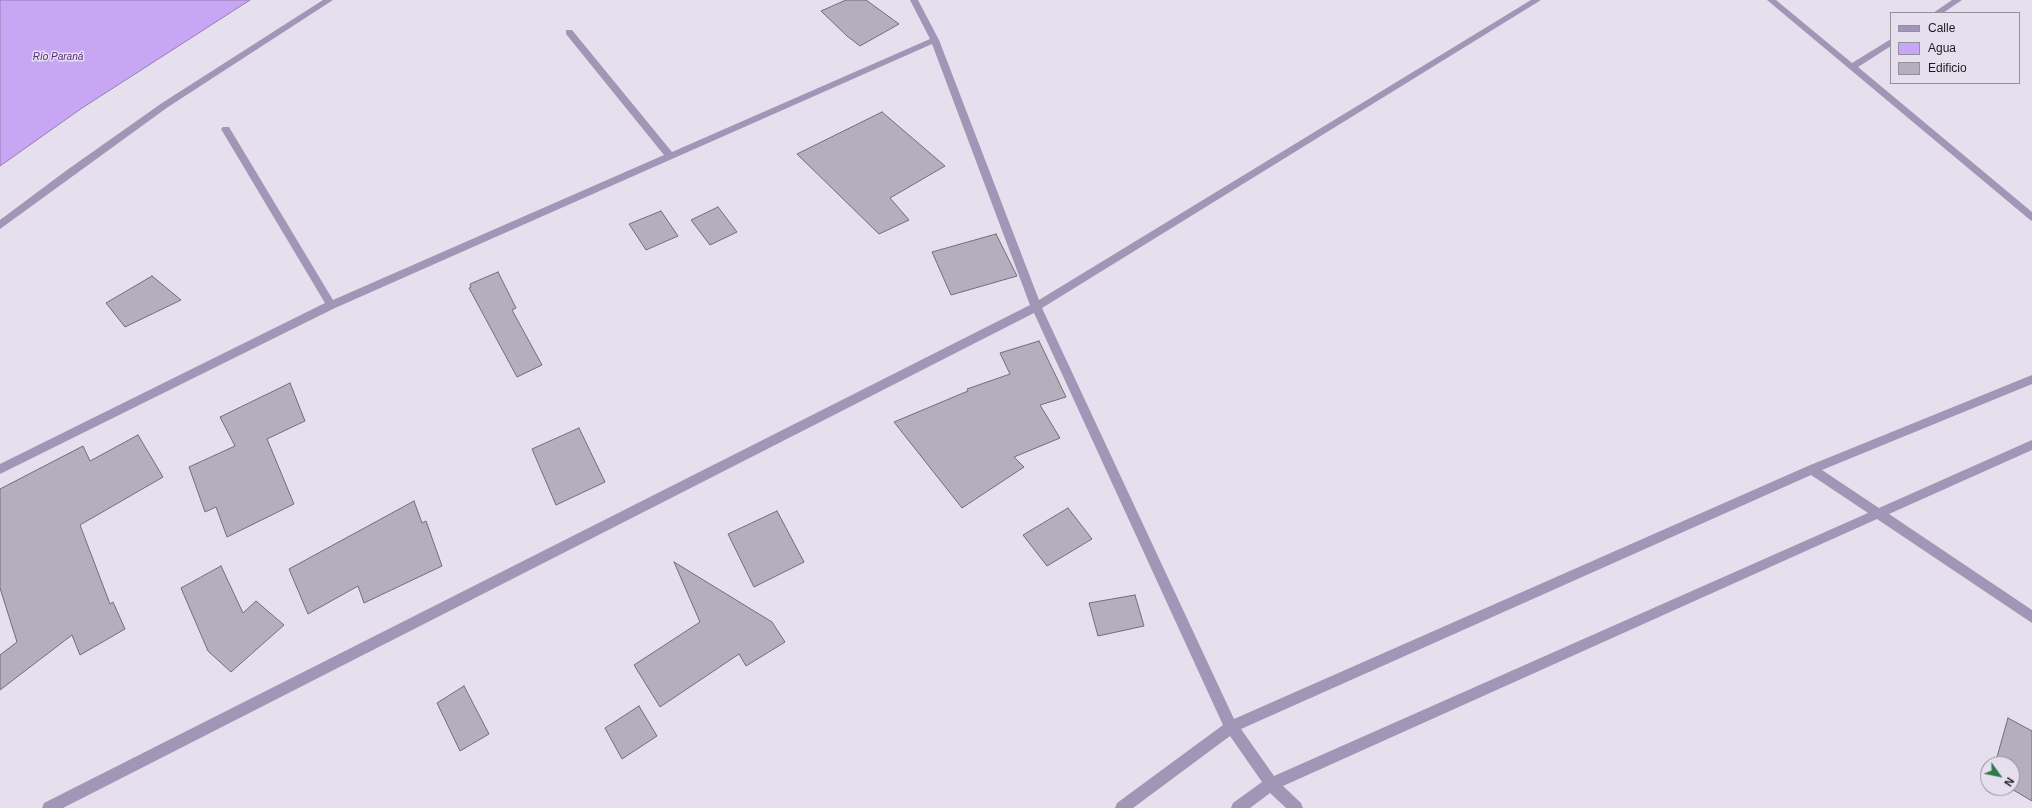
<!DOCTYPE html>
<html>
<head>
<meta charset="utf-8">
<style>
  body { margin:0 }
  #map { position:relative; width:2032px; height:808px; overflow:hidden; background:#e5dfee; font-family:Arial,sans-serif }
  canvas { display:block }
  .legend { position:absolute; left:1890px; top:12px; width:130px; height:72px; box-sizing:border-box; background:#e5dfee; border:1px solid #95919c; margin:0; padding:5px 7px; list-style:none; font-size:12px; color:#1d1b20 }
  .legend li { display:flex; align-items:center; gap:8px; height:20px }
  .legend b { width:20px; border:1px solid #95919c }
  .north { position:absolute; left:1980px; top:756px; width:40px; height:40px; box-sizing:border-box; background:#e5dfee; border:1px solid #95919c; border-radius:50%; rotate:123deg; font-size:11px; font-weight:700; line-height:16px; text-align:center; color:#1d1b20 }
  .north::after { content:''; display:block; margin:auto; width:14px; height:18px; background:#2d7a4a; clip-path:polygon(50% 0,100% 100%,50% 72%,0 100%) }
</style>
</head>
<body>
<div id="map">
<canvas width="2032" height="808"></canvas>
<ul class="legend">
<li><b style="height:5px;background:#a295b6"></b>Calle</li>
<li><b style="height:11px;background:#c7a7f3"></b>Agua</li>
<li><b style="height:11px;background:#b4aebd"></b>Edificio</li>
</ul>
<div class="north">N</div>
</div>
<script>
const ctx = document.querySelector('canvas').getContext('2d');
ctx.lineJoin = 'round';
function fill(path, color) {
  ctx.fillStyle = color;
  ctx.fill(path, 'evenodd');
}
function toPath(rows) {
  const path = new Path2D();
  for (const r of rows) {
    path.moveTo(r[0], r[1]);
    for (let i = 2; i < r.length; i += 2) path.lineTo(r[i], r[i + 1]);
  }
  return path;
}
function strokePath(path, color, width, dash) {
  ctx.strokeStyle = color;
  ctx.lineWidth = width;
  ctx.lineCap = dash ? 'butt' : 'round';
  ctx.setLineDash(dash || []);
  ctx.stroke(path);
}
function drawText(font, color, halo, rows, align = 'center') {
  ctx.font = font + ' Arial,sans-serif';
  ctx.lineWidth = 3;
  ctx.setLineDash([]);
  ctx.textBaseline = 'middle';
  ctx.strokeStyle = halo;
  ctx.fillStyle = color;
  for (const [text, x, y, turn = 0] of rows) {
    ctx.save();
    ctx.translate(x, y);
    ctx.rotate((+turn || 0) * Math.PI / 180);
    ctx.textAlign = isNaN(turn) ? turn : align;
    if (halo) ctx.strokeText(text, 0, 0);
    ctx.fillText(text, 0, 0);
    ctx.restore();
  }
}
const water = toPath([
  [0,0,250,0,82,108,0,166,0,0]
]);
fill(water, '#c7a7f3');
strokePath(water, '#947db4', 1);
const building = toPath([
  [846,0,866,0,899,24,860,46,847,36,821,11,846,0],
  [882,112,945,166,890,198,909,220,879,234,797,154,882,112],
  [718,207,737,232,710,245,691,220,718,207],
  [661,211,678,236,646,250,629,224,661,211],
  [996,234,1017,276,951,295,932,252,996,234],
  [498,272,516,308,512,310,542,365,517,377,469,288,471,287,470,284,498,272],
  [152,276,181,300,125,327,106,303,152,276],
  [1039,341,1066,397,1040,405,1060,438,1014,457,1024,467,962,508,894,422,968,391,967,389,1010,374,1000,353,1039,341],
  [290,383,305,421,267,439,294,504,227,537,216,507,205,512,189,467,235,446,220,417,290,383],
  [579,428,605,482,556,505,532,449,579,428],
  [138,435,163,477,80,525,110,604,113,602,125,629,80,655,72,635,0,690,0,655,17,642,0,588,0,489,83,446,90,461,138,435],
  [414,501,422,523,426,521,442,566,364,603,358,586,308,614,289,569,414,501],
  [1068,508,1092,539,1047,566,1023,535,1068,508],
  [777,511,804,562,754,587,728,534,777,511],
  [674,562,772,622,785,642,746,666,739,654,660,707,634,665,700,622,674,562],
  [221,566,243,613,256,601,284,625,231,672,208,651,181,588,221,566],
  [1135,595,1144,626,1098,636,1089,603,1135,595],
  [464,686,489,734,460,751,437,703,464,686],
  [639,706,657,736,622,759,605,728,639,706],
  [2008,718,2032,731,2032,801,2010,788,2012,788,2012,764,1995,764,2008,718]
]);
fill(building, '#b4aebd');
strokePath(building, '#726d7a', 1);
fill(toPath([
  [323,0,333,0,168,107,0,229,0,220,67,170,162,103,323,0]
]), '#a295b6');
fill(toPath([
  [910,0,918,0,939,40,1039,300,1531,0,1541,0,1042,308,1234,719,1808,466,2032,375,2032,384,1822,470,1879,508,2032,440,2032,450,1889,514,2032,610,2032,623,1877,519,1283,786,1301,803,1303,808,1286,808,1270,793,1250,808,1231,808,1233,803,1262,782,1230,736,1133,808,1115,808,1117,803,1223,725,1034,313,63,808,42,808,44,803,1030,305,932,44,335,308,0,474,0,464,325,303,221,129,223,127,229,127,333,300,664,155,566,34,566,30,572,30,672,152,930,39,910,0],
  [1811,475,1868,513,1274,776,1241,729,1811,475],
  [1767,0,1776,0,1852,63,1891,39,1891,46,1858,67,2032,212,2032,221,2029,219,1767,0],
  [1952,0,1962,0,1943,13,1933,13,1952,0]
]), '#a295b6');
drawText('italic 10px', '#552b82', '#e5dfee', [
  ["Río Paraná",58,57]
]);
</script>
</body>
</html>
